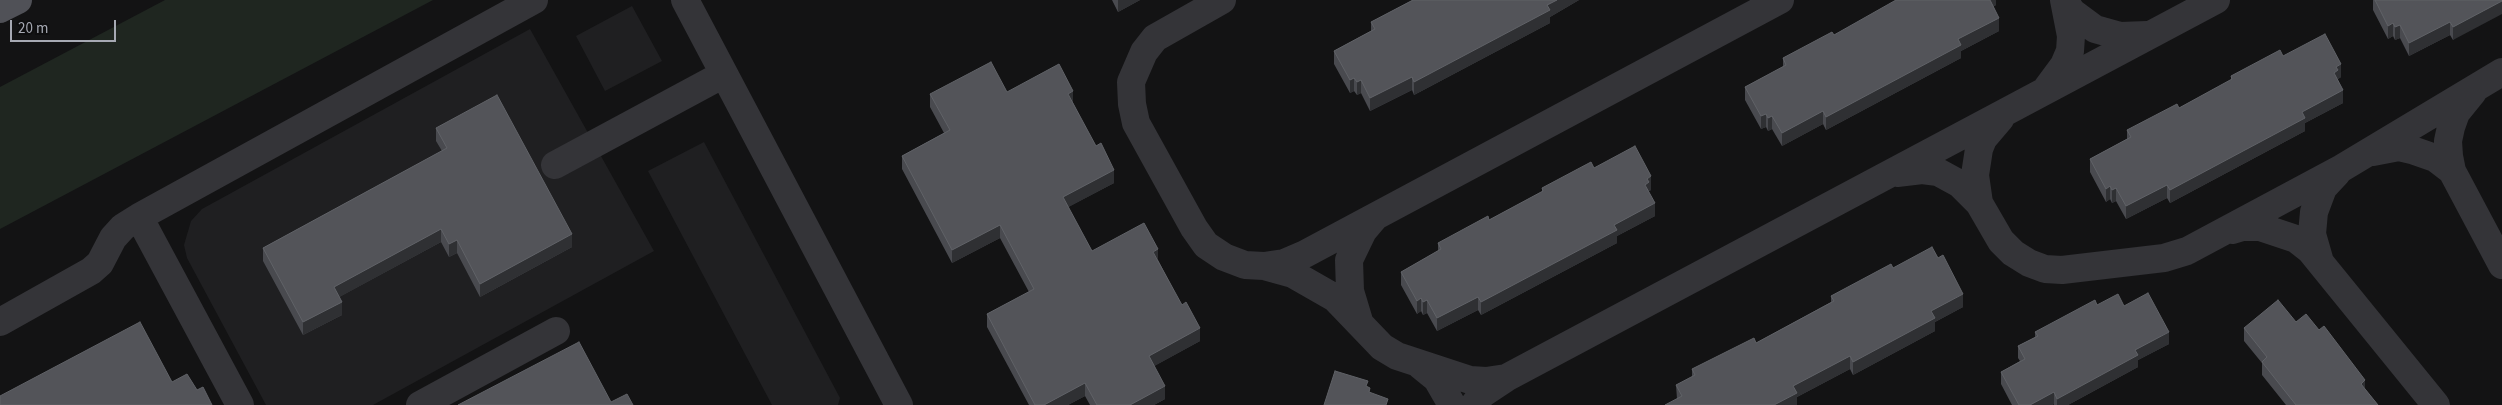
<!DOCTYPE html>
<html>
<head>
<meta charset="utf-8">
<style>
  body { margin:0 }
  #map { position:relative; width:2502px; height:405px; overflow:hidden; background:#131314; font-family:"Source Sans 3",sans-serif }
  canvas { display:block }
  .scale { position:absolute; left:10px; top:20px; width:106px; height:22px; box-sizing:border-box; border:2px solid #a6a9b3; border-top:0; padding-left:6px; font-size:15px; line-height:18px; white-space:nowrap; color:#a6a9b3; -webkit-text-stroke:4px #0e0e0f; paint-order:stroke }
</style>
</head>
<body>
<div id="map">
<canvas width="2502" height="405"></canvas>
<div class="scale">20 m</div>
</div>
<script>
const ctx = document.querySelector('canvas').getContext('2d');
ctx.lineJoin = 'round';
function fill(path, color) {
  ctx.fillStyle = color;
  ctx.fill(path, 'evenodd');
}
function toPath(rows) {
  const path = new Path2D();
  for (const r of rows) {
    path.moveTo(r[0], r[1]);
    for (let i = 2; i < r.length; i += 2) path.lineTo(r[i], r[i + 1]);
  }
  return path;
}
function strokePath(path, color, width, dash) {
  ctx.strokeStyle = color;
  ctx.lineWidth = width;
  ctx.lineCap = dash ? 'butt' : 'round';
  ctx.setLineDash(dash || []);
  ctx.stroke(path);
}
fill(toPath([
  [632,6,662,61,605,91,576,36],
  [530,29,654,251,373,405,266,405,187,258,184,245,191,221,202,209],
  [704,142,840,398,838,405,772,405,648,171]
]), '#1f1f21');
fill(toPath([
  [165,0,433,0,0,229,0,87]
]), '#1f2620');
strokePath(toPath([
  [685,0,899,405],
  [1222,0,1155,38,1144,52,1131,82,1132,104,1136,123,1194,228,1206,245,1224,257,1245,265,1264,266,1284,263,1305,254,1780,0],
  [2064,0,2072,12,2095,29,2120,36,2147,35],
  [2047,88,2064,65,2070,51,2071,36,2064,0],
  [2473,92,2456,113,2451,127,2448,141,2449,156,2452,171,2502,265],
  [2000,119,1983,139,1979,149,1975,175,1979,203,2001,241,2013,253,2029,263,2045,269,2062,270,2164,258,2187,251,2342,168,2502,72],
  [2373,152,2399,147,2412,150,2435,158,2452,171],
  [555,165,724,74],
  [1897,173,1922,170,1938,172,1960,184,1979,203],
  [139,217,240,405],
  [2232,230,2242,227,2260,227,2296,239,2310,250,2436,405],
  [2320,262,2312,234,2314,212,2323,188,2337,173],
  [1264,266,1293,274,1335,298,1382,347,1397,356,1470,380,1486,381,1506,378],
  [1359,321,1350,291,1349,260,1363,231,1374,218],
  [0,322,91,271,100,263,113,238,123,227,139,217,534,0],
  [1421,366,1437,379,1452,405],
  [420,405,556,331],
  [1474,405,1482,394,1506,378,2216,0]
]), '#343438', 28);
strokePath(toPath([
  [0,9,18,0]
]), '#505157', 28);
fill(toPath([
  [1112,0,1140,0,1118,12],
  [1413,0,1579,0,1550,17,1550,23,1414,95,1412,90,1370,111,1361,93,1357,95,1354,91,1350,93,1334,64,1334,51,1371,31,1371,22],
  [1996,0,1996,5,1994,6,1994,8,1999,31,1961,51,1961,58,1826,130,1823,124,1782,146,1772,129,1768,131,1766,127,1761,129,1745,100,1745,87,1783,67,1783,58,1834,35],
  [2373,0,2502,0,2453,40,2450,35,2409,56,2400,38,2395,40,2393,36,2388,39,2373,10],
  [2283,56,2341,77,2338,79,2338,80,2343,103,2305,123,2305,131,2170,203,2167,198,2126,219,2116,201,2112,203,2110,199,2106,202,2090,172,2090,159,2127,139,2127,130,2179,108,2231,80,2231,76],
  [1007,92,1073,103,1114,183,1068,207,1092,251,1158,260,1200,341,1154,366,1165,399,1154,405,1090,405,1085,396,1068,405,1029,405,987,327,987,314,1029,292,1000,238,952,263,902,169,902,156,944,133,930,107,930,94],
  [436,128,572,247,480,297,457,253,449,257,441,242,339,297,342,315,303,335,263,261,263,248,442,151,436,141],
  [1594,168,1651,190,1649,191,1649,192,1655,216,1617,236,1617,243,1481,315,1478,310,1437,331,1427,313,1423,315,1421,311,1417,314,1401,285,1401,272,1438,251,1438,243,1489,220,1542,192,1542,188],
  [1893,268,1963,307,1935,322,1935,331,1853,375,1850,369,1797,397,1797,405,1677,399,1676,385,1692,377,1692,369,1756,343,1831,302,1831,296],
  [2097,305,2124,306,2169,344,2138,360,2138,367,2068,405,2054,405,2054,404,2052,405,2012,405,2001,384,2001,372,2020,361,2018,358,2018,346,2035,337,2035,332],
  [2296,322,2365,389,2378,405,2286,405,2262,375,2262,363,2244,341,2244,328]
]), '#494a4f');
fill(toPath([
  [1118,0,1140,0,1118,12],
  [1557,0,1579,0,1550,17,1550,23,1414,95,1414,82],
  [1990,0,1996,0,1996,5,1994,6,1994,11],
  [2502,1,2502,14,2453,40,2453,27],
  [1999,18,1999,31,1961,51,1961,58,1826,130,1826,117,1958,39],
  [2450,22,2450,35,2409,56,2409,43],
  [2393,23,2393,36,2388,39,2388,26],
  [2400,25,2400,38,2395,40,2395,27],
  [2341,64,2341,77,2338,79,2338,83,2334,73,2336,67],
  [1412,77,1412,90,1370,111,1370,98],
  [1354,78,1354,91,1350,93,1350,80],
  [1361,80,1361,93,1357,95,1357,82],
  [2343,90,2343,103,2305,123,2305,131,2170,203,2170,190,2302,112],
  [1073,91,1073,104,1068,94],
  [1823,111,1823,124,1782,146,1782,133],
  [1766,114,1766,127,1761,129,1761,116],
  [1772,116,1772,129,1768,131,1768,118],
  [1114,170,1114,183,1063,210,1063,197],
  [1651,176,1651,190,1649,191,1649,195,1645,185,1647,179],
  [2167,185,2167,198,2126,219,2126,206],
  [2110,186,2110,199,2106,202,2106,189],
  [2116,188,2116,201,2112,203,2112,190],
  [1655,203,1655,216,1617,236,1617,243,1481,315,1481,302,1614,225],
  [1000,225,1000,238,952,263,952,250],
  [441,229,441,242,334,300,334,287],
  [572,234,572,247,480,297,480,284],
  [457,240,457,253,449,257,449,244],
  [1158,249,1158,262,1153,252],
  [1963,294,1963,307,1935,322,1935,331,1853,375,1853,362,1931,311],
  [1478,297,1478,310,1437,331,1437,318],
  [1421,298,1421,311,1417,314,1417,301],
  [1427,300,1427,313,1423,315,1423,302],
  [342,302,342,315,303,335,303,322],
  [1200,328,1200,341,1149,369,1149,356],
  [2169,332,2169,344,2138,360,2138,367,2068,405,2057,405,2057,399,2135,350],
  [1850,356,1850,369,1797,397,1797,405,1774,405,1793,386],
  [2365,380,2365,393,2361,384],
  [1085,383,1085,396,1068,405,1044,405],
  [1165,386,1165,399,1154,405,1130,405],
  [2054,392,2054,404,2052,405,2030,405]
]), '#2f3033');
const building = toPath([
  [1413,0,1557,0,1547,5,1550,10,1414,82,1412,77,1370,98,1361,80,1357,82,1354,78,1350,80,1334,51,1375,29,1371,22,1413,0],
  [1896,0,1990,0,1999,18,1958,39,1961,45,1826,117,1823,111,1782,133,1772,116,1768,118,1766,114,1761,116,1745,87,1786,65,1783,58,1832,32,1834,35,1896,0],
  [2375,0,2502,0,2502,1,2453,27,2450,22,2409,43,2400,25,2395,27,2393,23,2388,26,2375,0],
  [2325,34,2341,64,2336,67,2338,70,2334,73,2343,90,2302,112,2305,118,2170,190,2167,185,2126,206,2116,188,2112,190,2110,186,2106,189,2090,159,2131,137,2127,130,2177,104,2179,108,2232,79,2231,76,2280,50,2283,56,2325,34],
  [991,62,1007,92,1059,64,1073,91,1068,94,1096,146,1101,143,1114,170,1063,197,1092,251,1144,223,1158,249,1153,252,1182,305,1186,302,1200,328,1149,356,1165,386,1130,405,1097,405,1085,383,1044,405,1035,405,987,314,1034,289,1000,225,952,250,902,156,950,130,930,94,991,62],
  [497,95,572,234,480,284,457,240,449,244,441,229,334,287,342,302,303,322,263,248,447,148,436,128,497,95],
  [1635,146,1651,176,1647,179,1649,182,1645,185,1655,203,1614,225,1617,230,1481,302,1478,297,1437,318,1427,300,1423,302,1421,298,1417,301,1401,272,1441,249,1438,243,1488,216,1489,220,1543,191,1542,188,1591,162,1594,168,1635,146],
  [1932,247,1938,258,1943,255,1963,294,1931,311,1935,318,1853,362,1850,356,1793,386,1797,393,1774,405,1665,405,1682,396,1676,385,1695,375,1692,369,1754,338,1756,343,1834,301,1831,296,1891,264,1893,268,1932,247],
  [2148,293,2169,332,2135,350,2138,355,2057,399,2054,392,2030,405,2019,405,2001,372,2025,359,2018,346,2038,336,2035,332,2095,300,2097,305,2118,294,2124,306,2148,293],
  [2278,300,2296,322,2306,314,2319,330,2324,326,2365,380,2361,384,2378,405,2296,405,2262,362,2267,357,2244,328,2278,300],
  [140,322,172,382,187,374,197,390,203,387,212,405,0,405,0,396,140,322],
  [579,342,611,402,627,394,633,405,458,405,579,342],
  [1335,371,1368,381,1366,386,1370,388,1369,392,1388,399,1386,405,1324,405,1335,371]
]);
fill(building, '#535459');
strokePath(building, '#606267', 1);
</script>
</body>
</html>
